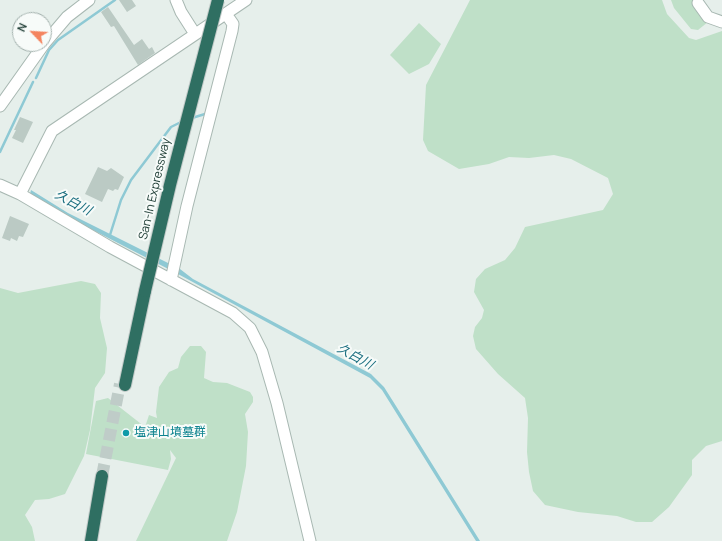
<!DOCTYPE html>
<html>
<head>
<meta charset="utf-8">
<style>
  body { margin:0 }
  #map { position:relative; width:722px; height:541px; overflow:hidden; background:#e6efeb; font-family:Manrope,sans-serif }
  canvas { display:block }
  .north { position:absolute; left:12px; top:12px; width:40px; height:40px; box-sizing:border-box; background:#f7fbf9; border:1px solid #a3b1ad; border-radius:50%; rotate:295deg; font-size:11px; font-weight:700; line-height:16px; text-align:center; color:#24423a }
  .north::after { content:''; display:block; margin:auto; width:14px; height:18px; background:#f4845f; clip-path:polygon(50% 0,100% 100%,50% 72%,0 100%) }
</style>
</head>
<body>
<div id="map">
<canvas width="722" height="541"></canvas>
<div class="north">N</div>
</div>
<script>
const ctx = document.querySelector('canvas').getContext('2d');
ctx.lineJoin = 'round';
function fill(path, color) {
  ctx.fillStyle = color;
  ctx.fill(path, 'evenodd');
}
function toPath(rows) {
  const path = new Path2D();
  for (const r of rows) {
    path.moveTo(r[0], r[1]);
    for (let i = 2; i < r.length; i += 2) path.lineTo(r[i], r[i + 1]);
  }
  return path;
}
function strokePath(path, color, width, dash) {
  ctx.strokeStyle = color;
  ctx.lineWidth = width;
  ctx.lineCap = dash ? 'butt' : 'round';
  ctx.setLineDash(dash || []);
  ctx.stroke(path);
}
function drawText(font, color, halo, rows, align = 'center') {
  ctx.font = font + ' Manrope,"Noto Sans JP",sans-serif';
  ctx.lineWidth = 4;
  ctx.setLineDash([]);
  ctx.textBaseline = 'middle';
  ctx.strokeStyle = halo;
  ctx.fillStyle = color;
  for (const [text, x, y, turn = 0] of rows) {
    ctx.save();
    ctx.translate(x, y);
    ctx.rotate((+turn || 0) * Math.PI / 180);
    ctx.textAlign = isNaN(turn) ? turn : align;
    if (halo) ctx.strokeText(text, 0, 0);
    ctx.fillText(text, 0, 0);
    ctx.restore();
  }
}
fill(toPath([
  [470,0,662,0,667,14,689,38,696,40,722,31,722,441,706,446,692,460,692,475,669,507,652,522,636,522,617,516,578,512,545,505,533,491,529,472,527,452,528,418,525,398,498,374,476,349,473,336,475,327,482,318,484,310,474,292,476,279,485,269,505,260,515,248,525,227,603,210,613,194,608,178,571,159,554,155,529,158,509,157,489,164,459,169,428,151,423,140,426,85],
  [671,0,696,0,708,22,698,30,691,29,674,8],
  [419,23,441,44,429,64,409,74,390,55],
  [81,281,95,284,101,293,100,318,107,348,105,373,95,388,90,430,84,456,65,494,49,499,35,500,25,515,32,527,35,541,0,541,0,288,18,293],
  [190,346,201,346,206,352,204,378,213,382,227,383,250,392,253,397,253,402,245,414,248,432,246,466,237,512,227,541,136,541,176,458,170,450,171,459,168,470,86,454,96,401,108,398,145,427,149,415,157,418,156,412,159,387,169,372,178,368,181,357]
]), '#bfe0c8');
fill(toPath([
  [31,190,68,213,180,269,193,279,371,374,384,387,396,406,480,541,476,541,382,390,370,378,178,274,87,227,30,194]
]), '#8ec9d4');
strokePath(toPath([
  [36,78,49,50,58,40,115,0],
  [192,118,205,114],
  [0,152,33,82],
  [110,235,121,200,131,180,171,127,183,121]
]), '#8ec9d4', 2.5);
fill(toPath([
  [119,0,132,0,136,6,127,12],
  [108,7,134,45,142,39,149,49,152,47,155,53,138,65,114,26,111,27,101,12],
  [20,117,33,122,23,143,12,138,16,130,14,130],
  [98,167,107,171,111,168,124,177,118,190,115,189,113,191,108,189,102,202,85,194],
  [10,216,29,224,23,237,19,236,17,241,11,238,10,241,2,238]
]), '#bbcac4');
strokePath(toPath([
  [102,476,120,384]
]), '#bfccc8', 12, [12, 6]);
const minor = toPath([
  [176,0,181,12,195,34],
  [698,3,708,17,722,22],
  [44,44,67,17,89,0],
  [0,106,44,44],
  [0,185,20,194,110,247,233,313,250,328,262,352,277,403,310,541],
  [20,194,52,131,246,0],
  [171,280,187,206,232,31,233,24,226,14]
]);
const highway = toPath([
  [125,385,145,291],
  [91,541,102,476]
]);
strokePath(minor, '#a8b8b2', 13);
strokePath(highway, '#c2cac8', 14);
strokePath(minor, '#fff', 11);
strokePath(highway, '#2f6f62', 12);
const highwayBridge = toPath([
  [145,291,170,185,218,0]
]);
strokePath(highwayBridge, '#c2cac8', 14, []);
strokePath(highwayBridge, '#2f6f62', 12);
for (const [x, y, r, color] of [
  [126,433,4,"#0f9aa8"]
]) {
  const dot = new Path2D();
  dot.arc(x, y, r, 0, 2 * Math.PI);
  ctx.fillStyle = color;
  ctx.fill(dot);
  strokePath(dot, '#f7fbf9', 1.5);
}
drawText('12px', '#24423a', '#f7fbf9', [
  ["San-In Expressway",155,189,-77]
]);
drawText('12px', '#0d838f', '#f7fbf9', [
  ["塩津山墳墓群",134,433]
], 'left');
drawText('italic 13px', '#1c6f80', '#f7fbf9', [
  ["久白川",73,203,28],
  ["久白川",355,357,29]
]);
</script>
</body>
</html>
